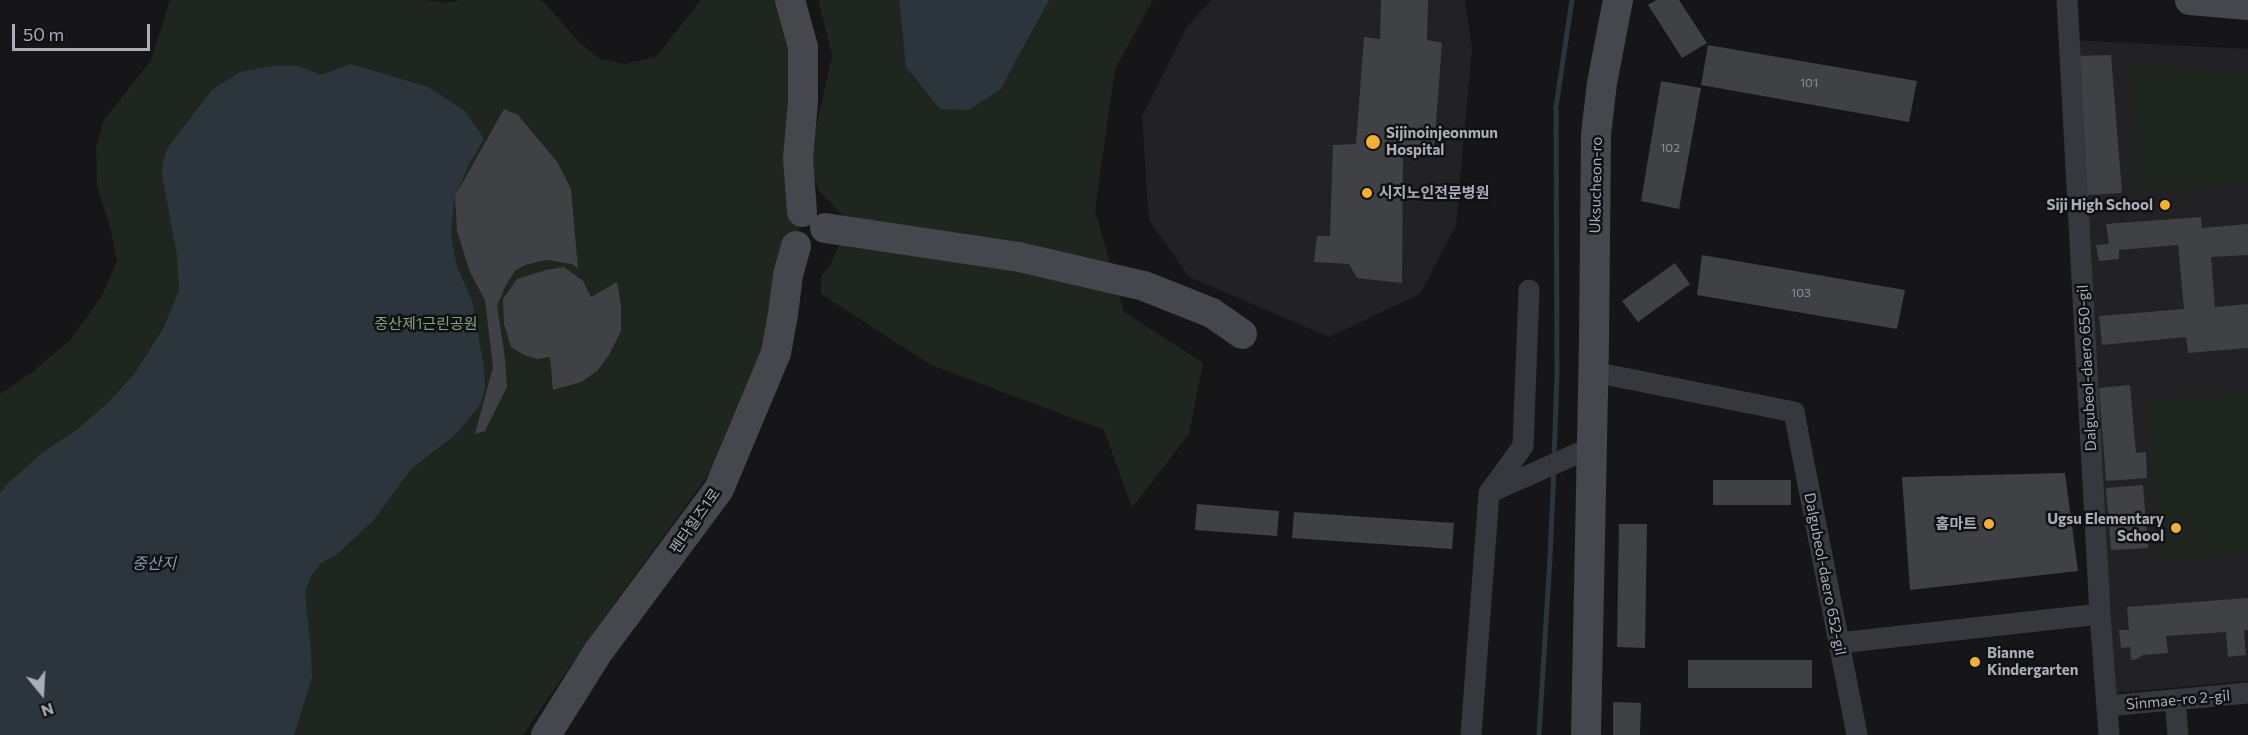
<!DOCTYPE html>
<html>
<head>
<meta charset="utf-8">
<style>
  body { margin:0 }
  #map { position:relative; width:2248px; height:735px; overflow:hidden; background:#161618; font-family:Commissioner,sans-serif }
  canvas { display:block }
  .north { position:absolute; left:12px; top:663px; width:60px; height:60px; -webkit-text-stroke:4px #111113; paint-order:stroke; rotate:162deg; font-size:16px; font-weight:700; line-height:24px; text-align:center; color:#a8adb8 }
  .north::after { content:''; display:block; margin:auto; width:21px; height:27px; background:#a8adb8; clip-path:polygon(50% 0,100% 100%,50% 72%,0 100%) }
  .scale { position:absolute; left:12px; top:24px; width:138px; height:27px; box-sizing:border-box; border:3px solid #a8adb8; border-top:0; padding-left:8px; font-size:18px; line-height:21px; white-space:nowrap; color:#a8adb8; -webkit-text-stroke:4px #111113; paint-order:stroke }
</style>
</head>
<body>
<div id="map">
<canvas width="2248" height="735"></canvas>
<div class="north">N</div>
<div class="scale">50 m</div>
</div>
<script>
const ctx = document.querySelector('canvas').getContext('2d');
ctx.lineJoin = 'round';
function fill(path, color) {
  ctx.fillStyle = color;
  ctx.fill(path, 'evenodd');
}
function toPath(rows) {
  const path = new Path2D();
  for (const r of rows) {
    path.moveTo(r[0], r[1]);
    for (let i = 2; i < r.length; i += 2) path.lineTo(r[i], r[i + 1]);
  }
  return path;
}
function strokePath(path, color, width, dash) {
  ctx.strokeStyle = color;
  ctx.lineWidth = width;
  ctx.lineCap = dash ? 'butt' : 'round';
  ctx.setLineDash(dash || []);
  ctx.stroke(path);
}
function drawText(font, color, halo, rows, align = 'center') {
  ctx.font = font + ' Commissioner,"Noto Sans KR",sans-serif';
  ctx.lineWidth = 5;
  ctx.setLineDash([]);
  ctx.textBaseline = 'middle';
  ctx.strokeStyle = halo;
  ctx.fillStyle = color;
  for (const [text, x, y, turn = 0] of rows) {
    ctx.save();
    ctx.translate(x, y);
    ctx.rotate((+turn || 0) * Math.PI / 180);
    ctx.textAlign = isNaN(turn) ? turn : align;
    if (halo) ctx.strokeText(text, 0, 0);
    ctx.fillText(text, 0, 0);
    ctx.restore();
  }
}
fill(toPath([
  [1211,0,1465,0,1472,48,1456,225,1420,294,1329,337,1189,277,1149,220,1142,116,1186,28],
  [2070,40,2248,49,2248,681,2115,693]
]), '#222225');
fill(toPath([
  [170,0,425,0,443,3,462,0,539,0,544,2,580,43,600,59,625,64,656,57,701,0,790,0,802,212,796,246,749,419,596,629,523,735,0,735,0,394,31,373,70,340,102,296,117,261,111,231,97,186,96,148,104,120,151,60],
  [818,0,1153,0,1115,69,1095,210,1124,312,1203,363,1189,434,1132,508,1104,430,931,365,821,294,821,276,831,264,849,222,819,191,808,163,832,56],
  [2128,65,2248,73,2248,184,2137,192],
  [2248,392,2248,553,2158,560,2145,401]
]), '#1e261f');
fill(toPath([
  [899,0,1049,0,1000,90,968,110,940,109,906,67],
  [351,64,428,87,466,112,484,139,468,166,454,200,451,236,457,267,472,300,484,367,485,388,480,405,456,434,411,469,374,520,337,554,320,564,310,578,305,593,311,650,312,677,294,735,0,735,0,493,6,485,42,453,79,428,109,402,135,373,163,329,179,290,177,256,162,175,163,161,168,147,212,90,240,72,273,66,299,66,320,75]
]), '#2c353c');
strokePath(toPath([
  [1554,459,1557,373,1556,107,1572,0],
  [1539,735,1550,558,1554,468]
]), '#2c353c', 5);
fill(toPath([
  [1381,0,1428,0,1427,40,1442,43,1434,150,1403,147,1402,283,1357,278,1349,264,1314,262,1317,236,1330,236,1333,145,1356,144,1364,37,1380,39],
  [1656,0,1679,0,1707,43,1682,58,1648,5],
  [1708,45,1917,81,1909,122,1701,85],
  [2111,55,2122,193,2086,195,2076,56],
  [1661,81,1701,88,1679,209,1641,201],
  [504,109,518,115,558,163,571,189,578,269,572,264,546,260,525,265,515,271,506,285,497,306,505,358,507,387,485,431,475,434,493,367,485,300,470,272,457,231,455,196],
  [2201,217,2202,228,2248,224,2248,255,2211,257,2215,307,2248,304,2248,348,2188,353,2186,337,2102,345,2099,316,2184,309,2178,245,2119,250,2119,259,2099,261,2096,245,2109,244,2106,224],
  [1702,255,1905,290,1897,329,1697,295],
  [1675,263,1690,284,1638,322,1622,301],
  [564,267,583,281,591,297,617,282,621,305,621,331,609,355,597,371,581,382,553,390,550,357,537,359,524,355,511,347,504,324,503,299,517,279,546,270],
  [2130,385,2136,453,2146,452,2147,478,2106,481,2099,388],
  [2065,473,2078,571,1910,590,1902,477],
  [1713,480,1791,480,1791,505,1713,505],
  [2143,485,2148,548,2111,550,2106,488],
  [1197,504,1279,511,1277,536,1195,530],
  [1294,512,1454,523,1452,549,1292,538],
  [1619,524,1647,524,1645,648,1617,647],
  [2248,598,2248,630,2244,630,2246,655,2228,657,2226,632,2166,636,2168,653,2143,655,2137,659,2131,660,2130,647,2121,648,2119,630,2129,630,2127,607],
  [1688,660,1812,660,1812,688,1688,688],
  [1613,702,1641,703,1640,735,1613,735]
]), '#404145');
strokePath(toPath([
  [2067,0,2100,614,2109,735],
  [1594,372,1794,412,1857,735],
  [1491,492,1592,447],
  [1839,643,2100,614],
  [2175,700,2178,735],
  [2107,706,2248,693],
  [1471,735,1489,493,1523,446,1529,290]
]), '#37383d', 21);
strokePath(toPath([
  [790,0,803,47,803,102,798,158,802,212],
  [2190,0,2248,5],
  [825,228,1019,257,1144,286,1212,313,1242,334],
  [546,735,598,652,719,489,776,353,783,314,788,275,796,246],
  [1586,735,1594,343,1596,134,1602,83,1618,0]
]), '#45474d', 30);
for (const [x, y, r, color] of [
  [1373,142,8,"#f2b134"],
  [1367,193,6,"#f2b134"],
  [2165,205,6,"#f2b134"],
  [1989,524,6,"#f2b134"],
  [2176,528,6,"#f2b134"],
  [1975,662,6,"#f2b134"]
]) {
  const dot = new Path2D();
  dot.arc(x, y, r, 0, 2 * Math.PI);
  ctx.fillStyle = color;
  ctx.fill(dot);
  strokePath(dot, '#111113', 2);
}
drawText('12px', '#8e929b', null, [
  ["101",1809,83],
  ["102",1670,148],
  ["103",1801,293]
]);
drawText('bold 15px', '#a8adb8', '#111113', [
  ["Sijinoinjeonmun",1386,133],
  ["Hospital",1386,150],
  ["시지노인전문병원",1379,193],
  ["Siji High School",2153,205,"right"],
  ["Ugsu Elementary",2164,519,"right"],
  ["School",2164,536,"right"],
  ["홈마트",1977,524,"right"],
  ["Bianne",1987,653],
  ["Kindergarten",1987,670]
], 'left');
drawText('15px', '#a8adb8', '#111113', [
  ["Uksucheon-ro",1596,185,-89],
  ["Dalgubeol-daero 650-gil",2087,368,-93],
  ["펜타힐즈1로",695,521,-55],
  ["Dalgubeol-daero 652-gil",1825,574,79],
  ["Sinmae-ro 2-gil",2178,700,-5]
]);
drawText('15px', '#7fa381', '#111113', [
  ["중산제1근린공원",426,324]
]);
drawText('italic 16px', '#7f9bb3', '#111113', [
  ["중산지",154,564]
]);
</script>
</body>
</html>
